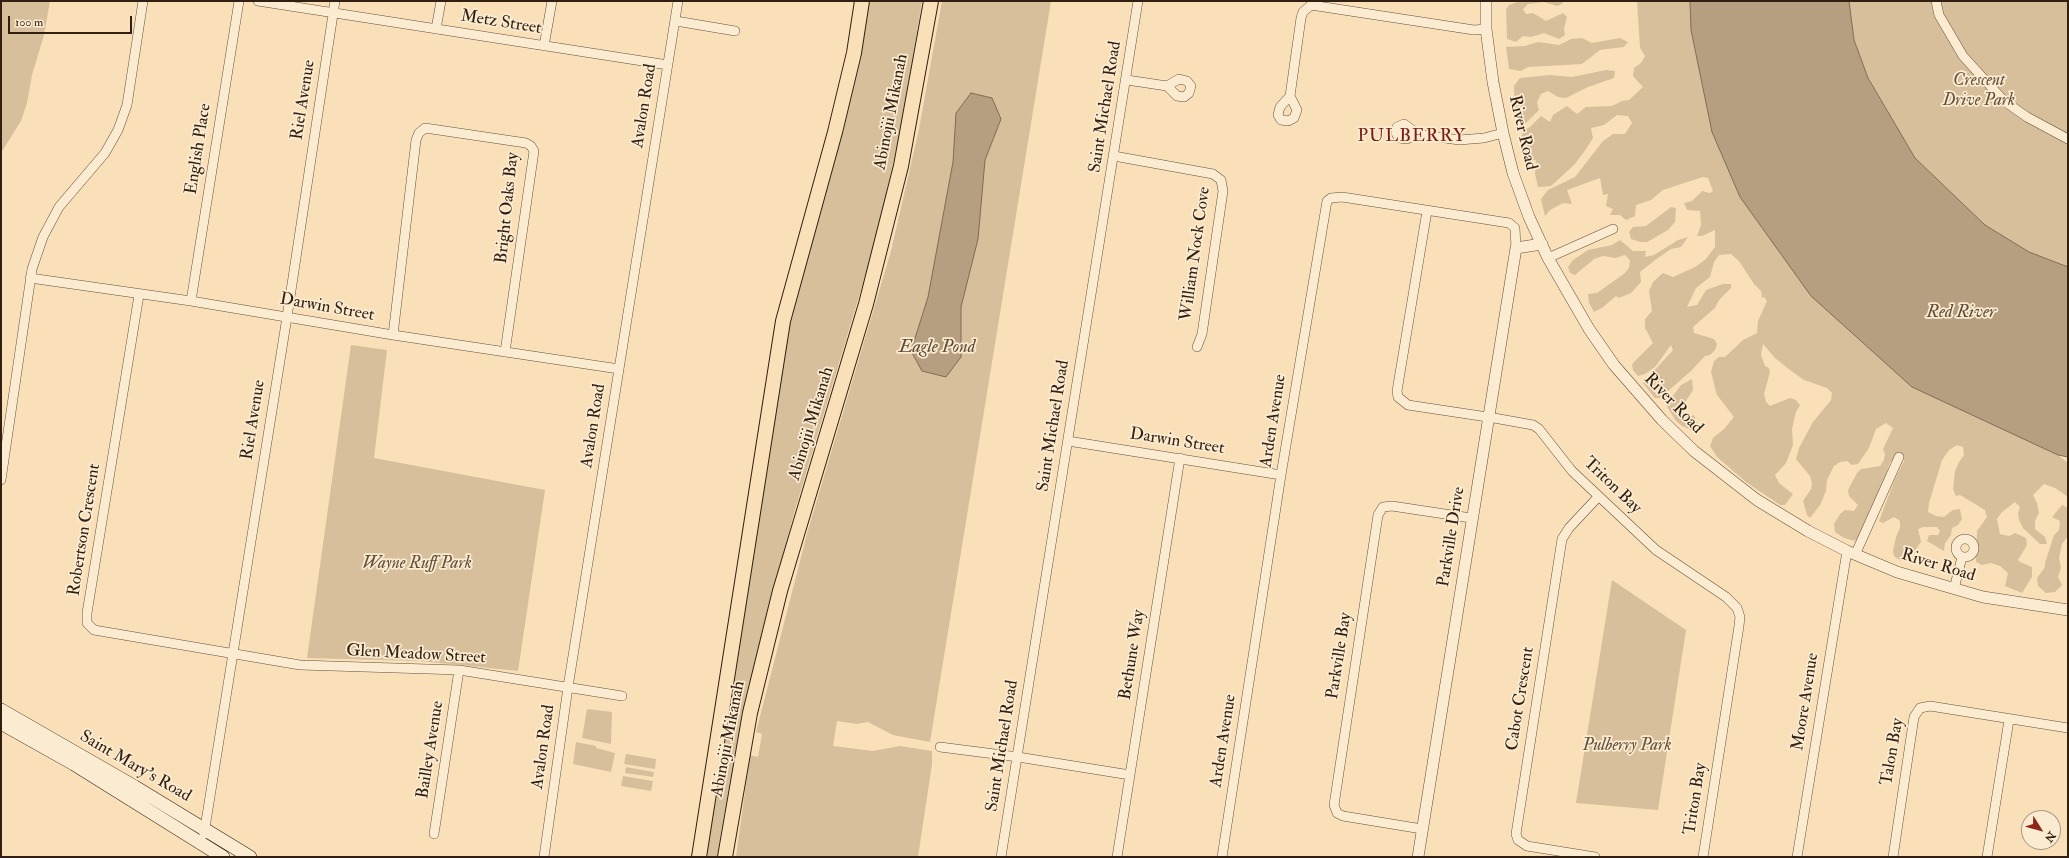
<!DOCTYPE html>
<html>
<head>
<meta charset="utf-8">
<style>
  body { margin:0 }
  #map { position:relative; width:2069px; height:858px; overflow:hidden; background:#f9e0b8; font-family:"IM FELL Double Pica",serif }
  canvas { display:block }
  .frame { position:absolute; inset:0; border:2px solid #312012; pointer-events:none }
  .north { position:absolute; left:2021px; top:810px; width:40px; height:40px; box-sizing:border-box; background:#fbebd1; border:1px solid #aa9a85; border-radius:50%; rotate:127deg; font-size:11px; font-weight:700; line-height:16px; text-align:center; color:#312012 }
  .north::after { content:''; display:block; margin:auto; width:14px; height:18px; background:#8f2418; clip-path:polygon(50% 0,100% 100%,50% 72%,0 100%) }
  .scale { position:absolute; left:8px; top:16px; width:124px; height:18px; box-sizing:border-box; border:2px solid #312012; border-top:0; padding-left:5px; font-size:12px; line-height:14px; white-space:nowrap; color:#312012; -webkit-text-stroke:3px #fbebd1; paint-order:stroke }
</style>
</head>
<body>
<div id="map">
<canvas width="2069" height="858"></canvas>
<div class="frame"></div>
<div class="north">N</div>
<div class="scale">100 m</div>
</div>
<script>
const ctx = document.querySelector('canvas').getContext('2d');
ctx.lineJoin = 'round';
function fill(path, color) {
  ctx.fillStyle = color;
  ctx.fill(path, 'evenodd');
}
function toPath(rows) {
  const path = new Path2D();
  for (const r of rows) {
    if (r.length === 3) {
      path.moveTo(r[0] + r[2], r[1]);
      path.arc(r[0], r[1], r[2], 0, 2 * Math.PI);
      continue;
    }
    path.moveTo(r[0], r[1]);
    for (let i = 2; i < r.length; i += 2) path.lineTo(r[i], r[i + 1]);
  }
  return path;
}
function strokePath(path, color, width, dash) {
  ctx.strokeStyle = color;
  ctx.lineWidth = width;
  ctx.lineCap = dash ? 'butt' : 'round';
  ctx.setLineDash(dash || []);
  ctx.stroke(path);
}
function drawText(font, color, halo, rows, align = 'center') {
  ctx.font = font + ' "IM FELL Double Pica",serif';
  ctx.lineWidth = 3.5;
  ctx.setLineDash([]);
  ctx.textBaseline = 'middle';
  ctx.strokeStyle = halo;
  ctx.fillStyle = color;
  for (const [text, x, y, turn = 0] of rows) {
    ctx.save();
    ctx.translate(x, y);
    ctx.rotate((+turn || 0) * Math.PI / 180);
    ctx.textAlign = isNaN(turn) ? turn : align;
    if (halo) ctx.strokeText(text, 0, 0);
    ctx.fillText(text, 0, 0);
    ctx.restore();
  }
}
fill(toPath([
  [1,1,50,1,44,35,32,75,27,103,21,121,1,153],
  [866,1,922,1,902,124,875,243,794,513,768,613,741,725,717,857,707,857,719,754,787,323],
  [942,1,1051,1,930,742,893,735,868,722,857,724,837,721,833,746,873,751,900,746,932,751,932,764,918,857,736,857,750,755,758,757,762,734,756,732,808,530,891,251,919,129],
  [1520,1,1564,1,1562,4,1557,6,1544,2,1528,4,1523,9,1526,14,1533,13,1546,21,1563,13,1567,17,1564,29,1565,35,1559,39,1544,33,1531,37,1523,36,1516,42,1507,39,1506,9,1509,5],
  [1637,1,1690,1,1691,30,1712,132,1740,197,2068,463,2068,497,2055,488,2044,484,2033,495,2037,503,2039,513,2035,521,2035,529,2045,537,2047,544,2040,544,2023,528,2019,520,2018,513,2020,507,2015,502,2002,512,1997,519,2000,534,2009,536,2015,533,2026,538,2027,545,2018,560,2020,562,2032,567,2032,577,2022,593,2005,586,2008,573,2000,566,1991,563,1982,565,1976,562,1977,531,1987,517,1985,510,1960,495,1956,496,1953,489,1955,471,1959,462,1964,455,1963,447,1957,445,1949,450,1942,460,1929,503,1928,512,1936,516,1944,517,1953,510,1960,509,1962,519,1958,525,1952,528,1951,535,1945,543,1944,551,1927,541,1929,535,1938,535,1940,531,1937,527,1923,527,1918,529,1921,542,1912,555,1907,560,1901,561,1894,556,1893,551,1896,537,1900,528,1900,521,1894,517,1883,523,1879,521,1895,479,1904,461,1903,456,1899,455,1890,462,1882,486,1864,530,1855,541,1844,538,1835,532,1834,524,1840,514,1845,510,1854,511,1858,505,1849,496,1848,490,1857,473,1861,469,1880,466,1884,460,1885,454,1883,449,1893,428,1886,423,1876,429,1869,448,1858,464,1852,465,1847,461,1840,462,1834,466,1827,480,1826,491,1820,505,1810,518,1807,515,1803,501,1811,489,1812,483,1810,476,1796,459,1799,448,1813,422,1831,400,1832,393,1827,388,1804,380,1790,370,1775,358,1763,344,1761,355,1765,366,1769,368,1770,372,1764,394,1766,402,1770,406,1790,398,1796,400,1800,405,1796,412,1792,429,1793,445,1786,463,1775,475,1779,483,1793,494,1785,505,1780,505,1746,482,1717,457,1710,446,1713,438,1724,429,1734,417,1717,395,1711,372,1714,361,1719,357,1725,357,1743,340,1757,333,1758,321,1767,301,1764,297,1762,298,1761,291,1754,284,1739,261,1731,254,1719,255,1714,262,1710,277,1696,288,1687,307,1697,305,1706,290,1723,284,1731,284,1731,288,1719,300,1715,308,1693,327,1694,333,1714,339,1717,344,1715,350,1710,355,1705,356,1691,371,1660,398,1655,398,1643,383,1673,350,1671,345,1655,367,1645,374,1638,376,1633,370,1632,364,1653,343,1645,328,1645,319,1652,311,1649,291,1653,282,1663,273,1673,277,1695,267,1706,259,1715,247,1715,230,1702,236,1697,236,1701,225,1700,211,1687,210,1684,203,1692,201,1702,191,1710,193,1713,191,1708,178,1703,177,1663,190,1651,200,1636,205,1635,216,1626,220,1620,215,1610,215,1613,209,1606,206,1608,194,1603,195,1600,178,1567,190,1572,204,1563,203,1550,210,1545,216,1541,199,1548,190,1575,177,1603,141,1613,134,1625,134,1632,123,1628,116,1617,115,1604,125,1591,128,1593,138,1584,152,1574,165,1551,186,1538,187,1535,174,1536,160,1527,161,1521,137,1524,130,1530,127,1541,116,1550,122,1553,115,1567,106,1577,114,1586,107,1612,106,1622,101,1629,100,1643,87,1633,76,1634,68,1641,63,1645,56,1640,48],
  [1849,1,2068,1,2068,267,2029,252,1985,225,1915,158,1868,78,1854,40],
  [1582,38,1592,43,1620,38,1628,42,1624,47,1600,50,1582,64,1528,67,1521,71,1509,69,1506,47,1525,46,1538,42,1559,45,1571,39],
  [1606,70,1615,71,1614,78,1588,87,1566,98,1558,97,1548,91,1541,94,1537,102,1539,110,1526,123,1521,122,1515,113,1514,86,1520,78,1550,75,1572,77],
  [1671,207,1676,208,1675,222,1668,230,1647,242,1640,242,1631,239,1629,232,1633,227,1646,226],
  [1688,237,1681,247,1671,249,1655,260,1640,272,1641,282,1631,293,1619,298,1616,296,1602,308,1594,312,1589,303,1588,294,1597,293,1625,273,1629,268,1630,260,1625,255,1615,258,1603,256,1594,259,1575,275,1570,273,1568,267,1573,260,1588,250,1612,245,1620,240,1633,251,1646,251,1645,257,1654,255,1678,240],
  [351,345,387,350,374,458,545,490,518,671,420,661,307,658],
  [1692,379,1693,390,1682,407,1683,412,1692,416,1694,415,1698,426,1695,432,1682,426,1676,421,1666,405,1681,385],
  [2062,505,2068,508,2068,536,2062,544,2059,558,2061,568,2058,577,2062,585,2055,592,2046,593,2038,586,2037,578,2045,567,2045,563,2054,535,2059,530,2060,521,2052,517],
  [1612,580,1686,630,1658,810,1576,803],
  [587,709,612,712,611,744,582,738],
  [576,742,596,746,596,748,615,753,611,772,573,764],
  [626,754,656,759,655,769,624,764],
  [626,767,654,772,653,777,625,773],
  [623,776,653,781,651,791,621,786]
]), '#d7bf9c');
const water = toPath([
  [1690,1,1849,1,1854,40,1868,78,1915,158,1985,225,2029,252,2068,267,2068,457,2058,455,1912,387,1811,296,1740,197,1712,132,1691,30,1690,1],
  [971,93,992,98,1001,119,985,160,978,239,961,307,961,357,946,377,922,371,911,351,928,297,953,162,956,113,971,93]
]);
fill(water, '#b59f80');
strokePath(water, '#806c54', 1);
const minor = toPath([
  [258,1,668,65],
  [1936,1,1939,15,1963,56,2004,101,2027,117,2068,139],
  [676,21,735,31],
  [436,29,441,1],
  [544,46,552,1],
  [1127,80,1167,86,1177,96,1184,97,1189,93,1191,86,1187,81,1179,79,1167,86],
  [1290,96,1297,110,1294,118,1288,121,1281,120,1278,115,1280,107,1290,96,1301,18,1303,12,1311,5,1474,30,1486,29],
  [1418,134,1407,139,1399,138,1396,133,1397,127,1404,124,1418,134,1459,140,1484,138,1503,133],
  [1114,156,1213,174,1221,180,1223,191,1202,334,1197,347],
  [1427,211,1397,391,1398,397,1408,405,1494,418,1533,425,1539,429,1572,471,1656,550,1726,597,1737,608,1740,617,1739,626,1703,857],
  [1548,258,1613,229],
  [30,278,191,301,393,335,619,369],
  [139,295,87,613,87,623,94,630,300,665,459,670,622,696],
  [191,301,239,1],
  [393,335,416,140,419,133,425,128,526,143,531,146,534,151,505,352],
  [1068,441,1281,475],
  [1,480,32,269,43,237,59,207,105,153,118,130,127,105,143,1],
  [1965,548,9],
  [1855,555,1899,457],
  [1954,589,1962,557],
  [940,747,1018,757,1130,775],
  [1422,829,1343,816,1337,813,1334,805,1378,515,1383,507,1392,506,1471,518],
  [204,834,287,317,335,1],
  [434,834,459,670],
  [544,857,568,687,678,1],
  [1001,857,1138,1],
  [1117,857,1180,458],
  [1222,857,1281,475,1327,201,1331,198,1342,197,1509,223,1515,228,1516,248],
  [1595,857,1527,846,1518,840,1516,834,1562,539,1569,528,1598,497],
  [1797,857,1847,551],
  [1893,857,1914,717,1920,708,1930,706,2068,728],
  [1987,857,2009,720]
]);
const tertiary = toPath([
  [1486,1,1486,29,1493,82,1503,133,1513,173,1529,217,1548,258,1589,329,1614,365,1662,420,1694,451,1757,500,1808,531,1847,551,1897,572,1983,597,2068,610],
  [1418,857,1516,248,1542,244]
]);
const secondary = toPath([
  [1,710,135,787,250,857],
  [1,723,74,764,223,857]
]);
const primary = toPath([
  [699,857,783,321,835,132,854,53,862,1],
  [725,857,750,713,780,591,866,304,901,166,931,1]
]);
strokePath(minor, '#63503c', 10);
strokePath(tertiary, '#63503c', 12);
strokePath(secondary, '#312012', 14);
strokePath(primary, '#312012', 16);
strokePath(minor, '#fbebd1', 9);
strokePath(tertiary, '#fbebd1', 11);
strokePath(secondary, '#fbebd1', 13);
strokePath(primary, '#f9e0b8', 14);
drawText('17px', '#312012', '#fbebd1', [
  ["Metz Street",501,23,9],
  ["Riel Avenue",304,100,-81],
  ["Avalon Road",645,106,-81],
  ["Saint Michael Road",1106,107,-81],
  ["Abinojii Mikanah",892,112,-79],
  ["River Road",1522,133,77],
  ["English Place",199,149,-81],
  ["Bright Oaks Bay",508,208,-84],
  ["William Nock Cove",1196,254,-82],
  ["Darwin Street",327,308,10],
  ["River Road",1673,404,46],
  ["Riel Avenue",254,420,-81],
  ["Arden Avenue",1274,421,-81],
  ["Abinojii Mikanah",812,424,-73],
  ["Avalon Road",594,426,-81],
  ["Saint Michael Road",1054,426,-81],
  ["Darwin Street",1177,442,9],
  ["Triton Bay",1612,486,44],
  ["Robertson Crescent",85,530,-81],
  ["Parkville Drive",1452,537,-81],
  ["River Road",1938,566,17],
  ["Glen Meadow Street",416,655,3],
  ["Bethune Way",1133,655,-81],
  ["Parkville Bay",1340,656,-81],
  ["Cabot Crescent",1521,699,-81],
  ["Moore Avenue",1806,702,-81],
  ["Abinojii Mikanah",729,739,-79],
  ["Arden Avenue",1224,741,-81],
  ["Saint Michael Road",1003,746,-81],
  ["Avalon Road",544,747,-82],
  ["Bailley Avenue",431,750,-81],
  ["Talon Bay",1893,752,-80],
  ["Saint Mary's Road",135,767,30],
  ["Triton Bay",1696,799,-81]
]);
drawText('italic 17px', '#63503b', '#fbebd1', [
  ["Crescent",1979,81],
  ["Drive Park",1979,101],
  ["Wayne Ruff Park",417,564],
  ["Pulberry Park",1627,746]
]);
ctx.letterSpacing = '1px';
drawText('18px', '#7a1f14', '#fbebd1', [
  ["PULBERRY",1412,137]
]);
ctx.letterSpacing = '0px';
drawText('italic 18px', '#5f4c38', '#fbebd1', [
  ["Red River",1961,313],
  ["Eagle Pond",937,348]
]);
</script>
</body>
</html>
